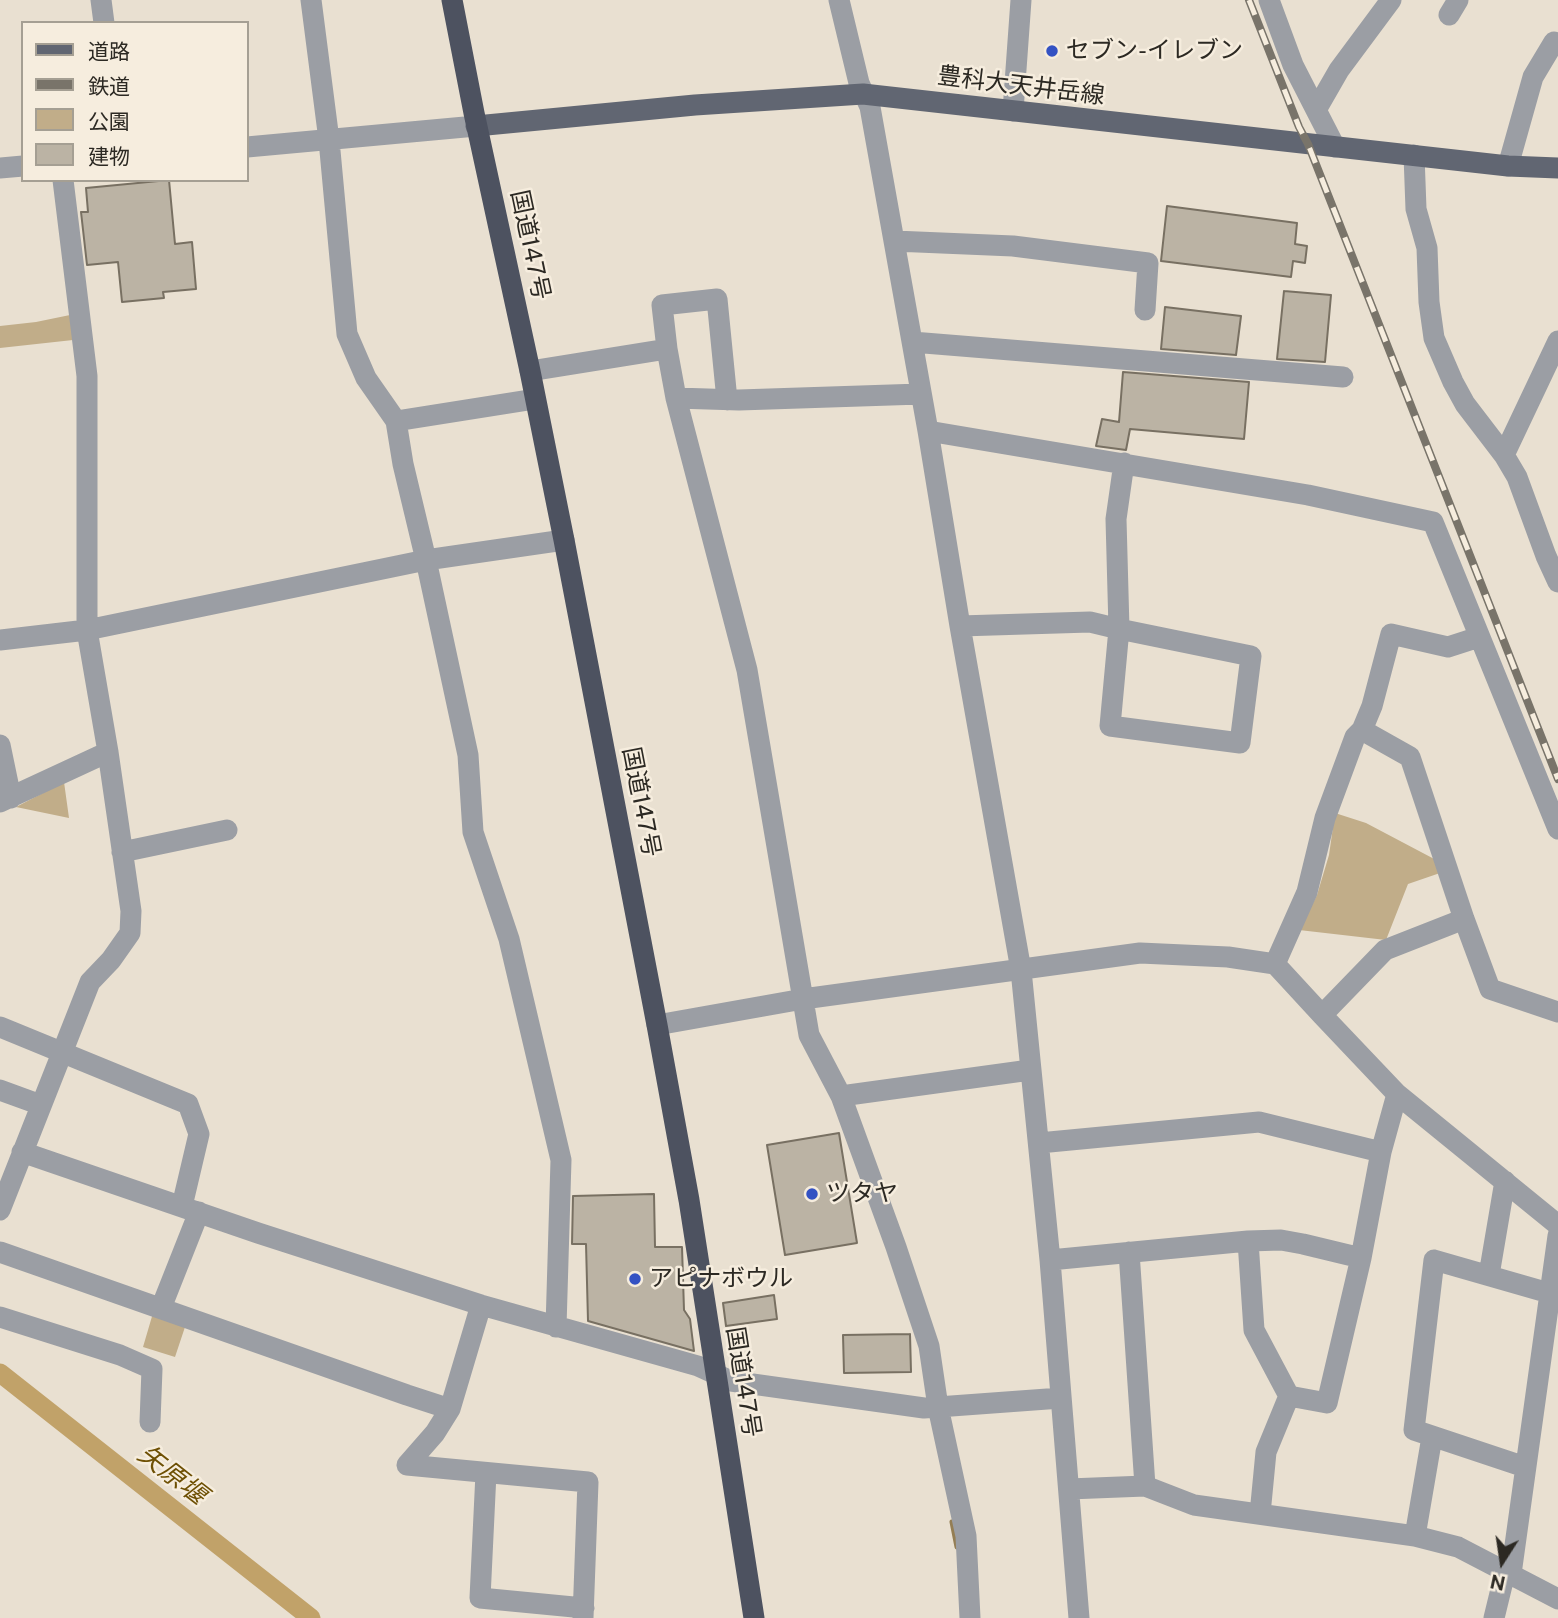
<!DOCTYPE html>
<html>
<head>
<meta charset="utf-8">
<style>
  body { margin:0 }
  #map { position:relative; width:1558px; height:1618px; overflow:hidden; background:#e9e0d1; font-family:"Public Sans","Noto Sans JP",sans-serif }
  canvas { display:block }
  .legend { position:absolute; left:21px; top:21px; width:228px; height:161px; box-sizing:border-box; background:#f6edde; border:2px solid #a59f93; margin:0; padding:9px 12px; list-style:none; font-size:21px; color:#2c2923 }
  .legend li { display:flex; align-items:center; gap:14px; height:35px }
  .legend b { width:35px; border:2px solid #a59f93 }
  .north { position:absolute; left:1467px; top:1527px; width:70px; height:70px; -webkit-text-stroke:5px #f6edde; paint-order:stroke; rotate:192deg; font-size:19px; font-weight:700; line-height:28px; text-align:center; color:#2c2923 }
  .north::after { content:''; display:block; margin:auto; width:24px; height:32px; background:#2c2923; clip-path:polygon(50% 0,100% 100%,50% 72%,0 100%) }
</style>
</head>
<body>
<div id="map">
<canvas width="1558" height="1618"></canvas>
<ul class="legend">
<li><b style="height:9px;background:#616672"></b>道路</li>
<li><b style="height:9px;background:#79746a"></b>鉄道</li>
<li><b style="height:19px;background:#c1ad89"></b>公園</li>
<li><b style="height:19px;background:#bbb3a4"></b>建物</li>
</ul>
<div class="north">N</div>
</div>
<script>
const ctx = document.querySelector('canvas').getContext('2d');
ctx.lineJoin = 'round';
function fill(path, color) {
  ctx.fillStyle = color;
  ctx.fill(path, 'evenodd');
}
function toPath(rows) {
  const path = new Path2D();
  for (const r of rows) {
    path.moveTo(r[0], r[1]);
    for (let i = 2; i < r.length; i += 2) path.lineTo(r[i], r[i + 1]);
  }
  return path;
}
function strokePath(path, color, width, dash) {
  ctx.strokeStyle = color;
  ctx.lineWidth = width;
  ctx.lineCap = dash ? 'butt' : 'round';
  ctx.setLineDash(dash || []);
  ctx.stroke(path);
}
function drawText(font, color, halo, rows, align = 'center') {
  ctx.font = font + ' "Public Sans","Noto Sans JP",sans-serif';
  ctx.lineWidth = 5;
  ctx.setLineDash([]);
  ctx.textBaseline = 'middle';
  ctx.strokeStyle = halo;
  ctx.fillStyle = color;
  for (const [text, x, y, turn = 0] of rows) {
    ctx.save();
    ctx.translate(x, y);
    ctx.rotate((+turn || 0) * Math.PI / 180);
    ctx.textAlign = isNaN(turn) ? turn : align;
    if (halo) ctx.strokeText(text, 0, 0);
    ctx.fillText(text, 0, 0);
    ctx.restore();
  }
}
fill(toPath([
  [70,315,73,340,0,348,0,326,36,322],
  [64,782,69,818,16,807],
  [1335,813,1366,823,1438,861,1440,873,1408,884,1386,940,1299,930,1317,895,1329,855],
  [153,1313,186,1324,175,1357,143,1347]
]), '#c1ad89');
strokePath(toPath([
  [952,1522,957,1547]
]), '#947e54', 5);
strokePath(toPath([
  [0,1373,311,1618]
]), '#c1a269', 19);
const building = toPath([
  [169,180,175,244,192,242,196,289,163,292,164,298,122,302,118,262,87,265,81,212,88,212,86,188,169,180],
  [1167,206,1297,223,1295,244,1307,246,1305,263,1293,261,1291,277,1161,261,1167,206],
  [1284,291,1331,295,1325,362,1277,359,1284,291],
  [1165,307,1241,316,1236,355,1161,349,1165,307],
  [1123,372,1249,382,1244,439,1130,429,1126,450,1096,446,1102,419,1119,422,1123,372],
  [839,1133,857,1243,785,1255,767,1145,839,1133],
  [654,1194,655,1247,682,1247,684,1310,690,1319,694,1351,588,1321,586,1244,572,1244,573,1196,654,1194],
  [774,1295,777,1319,726,1326,723,1303,774,1295],
  [910,1334,911,1372,844,1373,843,1335,910,1334]
]);
fill(building, '#bbb3a4');
strokePath(building, '#787062', 2);
strokePath(toPath([
  [101,0,104,23],
  [311,0,329,140,347,334,366,378,396,421,403,464,426,560,468,755,473,832,509,939,561,1160,556,1327],
  [839,0,859,83,870,107,928,431,960,626,1021,970,1050,1260,1079,1618],
  [1269,0,1293,65,1335,147],
  [1449,15,1458,0],
  [1316,110,1339,70,1391,0],
  [1013,111,1021,0],
  [247,147,476,126],
  [1414,155,1416,209,1427,248,1429,302,1434,338,1453,382,1465,404,1504,455,1517,477,1546,556,1558,582],
  [1508,166,1533,77,1554,42],
  [0,168,23,166],
  [894,241,1013,246,1148,263,1145,310],
  [912,342,1343,377],
  [530,371,667,349],
  [676,398,739,400,921,394],
  [727,400,717,299,662,305,667,349,676,398,747,670,809,1035,841,1096,896,1247,929,1346,938,1407,966,1536,970,1618],
  [396,421,535,399],
  [928,431,1308,495,1433,522,1558,829],
  [1504,455,1558,341],
  [960,626,1090,622,1119,629,1251,656,1240,743,1110,726,1119,629,1116,519,1124,463],
  [0,640,87,630,426,560,564,540],
  [1362,730,1410,757,1464,919,1490,989,1558,1012],
  [0,745,11,798],
  [0,802,108,752],
  [122,852,227,830],
  [1275,964,1307,892,1325,818,1355,737,1362,730,1372,706,1391,634,1448,647,1479,637],
  [1322,1015,1385,950,1464,919],
  [657,1025,803,999,1140,953,1228,957,1275,964,1322,1015,1397,1094,1558,1225],
  [0,1027,188,1104,199,1134,182,1206],
  [0,1090,41,1105],
  [841,1096,1030,1070],
  [1039,1143,1259,1122,1381,1152],
  [22,1152,258,1233,481,1305,698,1366,731,1381,924,1408,1061,1398],
  [0,1210,90,982,111,960,130,933,131,911,108,752,87,630,87,376,63,180],
  [1248,1241,1254,1330,1289,1396],
  [0,1252,407,1395,450,1409],
  [1129,1252,1145,1486],
  [1050,1260,1248,1241,1281,1240,1303,1244,1361,1258],
  [1489,1275,1505,1181],
  [481,1305,450,1409,435,1433,407,1465,588,1482,583,1618],
  [161,1308,199,1212],
  [0,1317,120,1355,152,1369,150,1422],
  [1525,1467,1414,1430,1434,1260,1549,1293],
  [486,1473,480,1598,584,1608],
  [1069,1489,1145,1486,1194,1505,1415,1536,1458,1547,1558,1599],
  [1260,1514,1266,1452,1289,1396,1327,1403,1361,1258,1381,1152,1397,1094],
  [1415,1536,1432,1437],
  [1494,1618,1503,1581,1511,1574,1558,1236]
]), '#9b9ea4', 21);
strokePath(toPath([
  [476,126,695,105,863,94,1508,166,1558,168]
]), '#616672', 21);
strokePath(toPath([
  [452,0,474,113,530,371,564,540,657,1025,689,1200,754,1618]
]), '#4d5260', 21);
const rail = toPath([
  [1249,0,1299,127,1308,144,1558,779]
]);
strokePath(rail, '#79746a', 8);
strokePath(rail, '#f6edde', 5, [16]);
for (const [x, y, r, color] of [
  [1052,51,7,"#3452c3"],
  [812,1194,7,"#3452c3"],
  [635,1279,7,"#3452c3"]
]) {
  const dot = new Path2D();
  dot.arc(x, y, r, 0, 2 * Math.PI);
  ctx.fillStyle = color;
  ctx.fill(dot);
  strokePath(dot, '#f6edde', 2.5);
}
drawText('24px', '#2c2923', '#f6edde', [
  ["セブン-イレブン",1066,51],
  ["ツタヤ",826,1194],
  ["アピナボウル",649,1279]
], 'left');
drawText('24px', '#2c2923', '#f6edde', [
  ["豊科大天井岳線",1021,86,7],
  ["国道147号",530,245,78],
  ["国道147号",641,802,79],
  ["国道147号",743,1382,81]
]);
drawText('italic 26px', '#6e5004', '#f6edde', [
  ["矢原堰",172,1475,38]
]);
</script>
</body>
</html>
